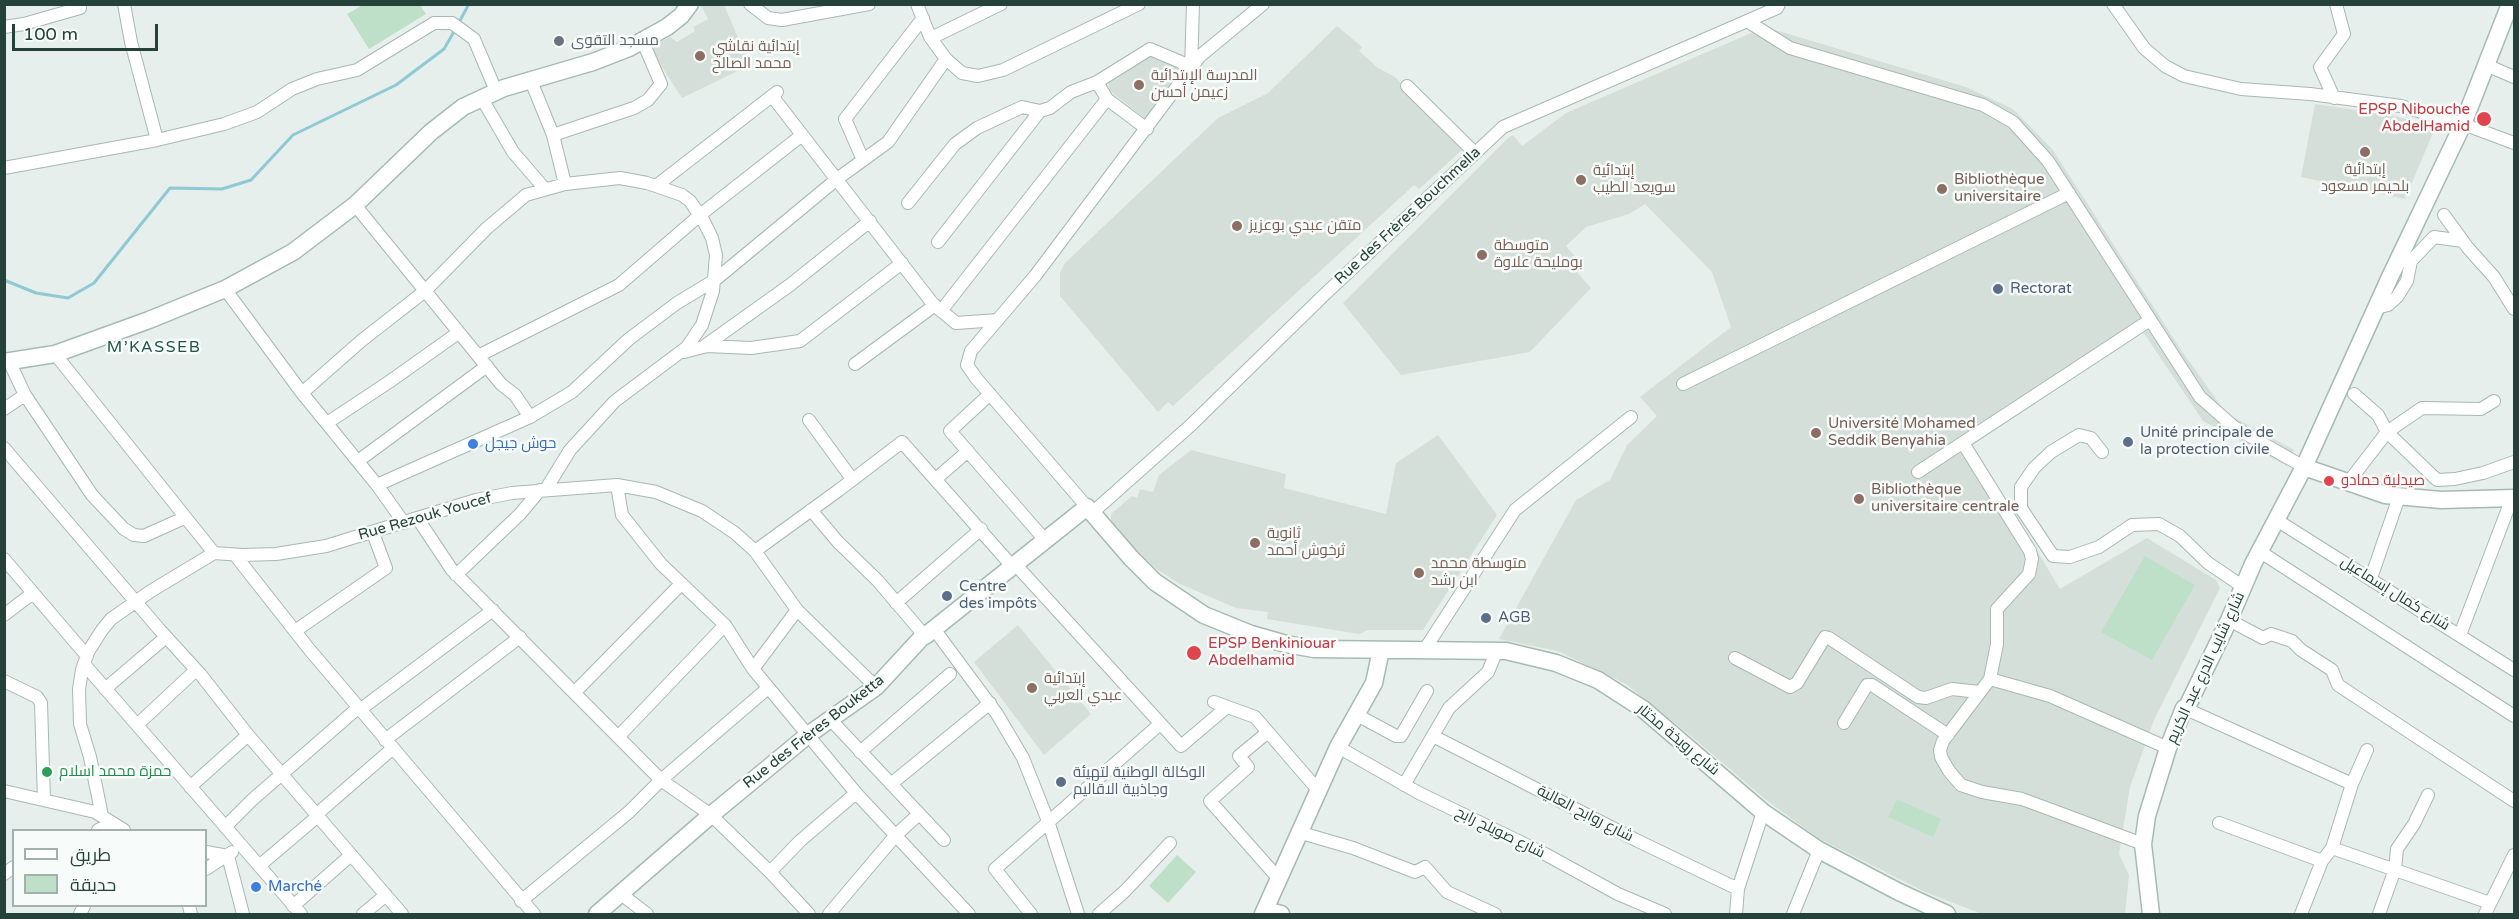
<!DOCTYPE html>
<html>
<head>
<meta charset="utf-8">
<style>
  body { margin:0 }
  #map { position:relative; width:2519px; height:919px; overflow:hidden; background:#e6efeb; font-family:"Varela Round",Cairo,sans-serif }
  canvas { display:block }
  .frame { position:absolute; inset:0; border:6px solid #24423a; pointer-events:none }
  .legend { position:absolute; left:12px; top:829px; width:195px; height:78px; box-sizing:border-box; background:#f7fbf9; border:2px solid #a3b1ad; margin:0; padding:8px 10px; list-style:none; font-size:18px; color:#24423a }
  .legend li { display:flex; align-items:center; gap:12px; height:30px }
  .legend b { width:30px; border:2px solid #a3b1ad }
  .scale { position:absolute; left:12px; top:24px; width:146px; height:27px; box-sizing:border-box; border:3px solid #24423a; border-top:0; padding-left:8px; font-size:18px; line-height:21px; white-space:nowrap; color:#24423a; -webkit-text-stroke:4px #f7fbf9; paint-order:stroke }
</style>
</head>
<body>
<div id="map">
<canvas width="2519" height="919"></canvas>
<div class="frame"></div>
<ul class="legend">
<li><b style="height:8px;background:#fff"></b>طريق</li>
<li><b style="height:16px;background:#bfe0c8"></b>حديقة</li>
</ul>
<div class="scale">100 m</div>
</div>
<script>
const ctx = document.querySelector('canvas').getContext('2d');
ctx.lineJoin = 'round';
function fill(path, color) {
  ctx.fillStyle = color;
  ctx.fill(path, 'evenodd');
}
function toPath(rows) {
  const path = new Path2D();
  for (const r of rows) {
    path.moveTo(r[0], r[1]);
    for (let i = 2; i < r.length; i += 2) path.lineTo(r[i], r[i + 1]);
  }
  return path;
}
function strokePath(path, color, width, dash) {
  ctx.strokeStyle = color;
  ctx.lineWidth = width;
  ctx.lineCap = dash ? 'butt' : 'round';
  ctx.setLineDash(dash || []);
  ctx.stroke(path);
}
function drawText(font, color, halo, rows, align = 'center') {
  ctx.font = font + ' "Varela Round",Cairo,sans-serif';
  ctx.lineWidth = 5;
  ctx.setLineDash([]);
  ctx.textBaseline = 'middle';
  ctx.strokeStyle = halo;
  ctx.fillStyle = color;
  for (const [text, x, y, turn = 0] of rows) {
    ctx.save();
    ctx.translate(x, y);
    ctx.rotate((+turn || 0) * Math.PI / 180);
    ctx.textAlign = isNaN(turn) ? turn : align;
    if (halo) ctx.strokeText(text, 0, 0);
    ctx.fillText(text, 0, 0);
    ctx.restore();
  }
}
fill(toPath([
  [701,5,724,5,750,65,682,98,649,47,670,37,677,42,695,31,693,27,708,19],
  [1337,26,1362,47,1359,51,1378,68,1395,77,1463,149,1419,189,1414,185,1173,406,1168,402,1158,412,1060,296,1060,273,1065,263,1218,118,1268,93],
  [1765,27,1966,87,2013,109,2053,150,2181,350,2226,413,2294,450,2287,466,2203,421,2143,332,1973,445,2060,589,2147,538,2216,580,2220,588,2154,720,2130,787,2119,854,2129,875,2125,914,1982,914,1925,892,1818,838,1765,799,1685,731,1626,684,1558,651,1499,639,1576,500,1610,480,1627,445,1657,416,1640,397,1731,327,1712,272,1645,204,1629,214,1586,227,1566,246,1582,264,1576,271,1591,288,1530,352,1401,375,1343,303,1509,137,1513,135,1522,146,1566,113],
  [1154,55,1180,69,1148,121,1109,90,1108,80],
  [2315,104,2395,116,2435,128,2405,199,2301,177],
  [1438,435,1497,515,1423,630,1368,630,1359,634,1267,619,1268,612,1236,608,1180,584,1146,562,1111,525,1111,514,1132,496,1137,498,1140,489,1153,492,1159,475,1191,450,1286,474,1284,488,1386,514,1396,463],
  [1018,625,1091,714,1044,755,974,662]
]), '#d4dfda');
fill(toPath([
  [420,5,426,14,369,49,347,14,363,5],
  [2145,556,2195,585,2152,660,2101,632],
  [1897,799,1941,819,1933,837,1888,817],
  [1177,855,1196,872,1168,903,1149,886]
]), '#bfe0c8');
strokePath(toPath([
  [458,24,469,4],
  [4,280,36,293,68,298,94,283,170,188,222,189,251,180,293,135,396,85,444,49,455,30]
]), '#8ec9d4', 3);
const street = toPath([
  [124,4,131,42,157,140],
  [750,4,768,18,782,20,869,4],
  [917,4,930,37,946,59,962,73,978,76,1003,70,1139,4],
  [2113,4,2144,48,2165,66,2184,76,2241,89,2310,94,2401,106,2463,124,2514,143],
  [1747,21,1790,48,1983,105,2013,122,2048,161,2200,397,2234,427,2304,467],
  [4,27,24,24,80,8],
  [931,38,1001,4],
  [2486,65,2514,77],
  [1191,69,1193,4],
  [531,81,553,135,565,184],
  [1097,82,1107,99,1147,129],
  [1407,86,1475,153],
  [772,96,933,304,956,323,998,320],
  [481,97,513,152,544,188],
  [2334,98,2320,67,2344,34,2336,4],
  [553,135,634,108,648,100,661,84,643,42],
  [863,160,845,119,923,18],
  [4,168,157,140,224,124,257,112,292,89,317,79,357,70,434,23,452,23,474,39,496,91],
  [656,186,777,92],
  [908,203,955,144,977,128,1022,107,1040,111,1050,108,1071,92,1097,82,1150,49,1183,63,1191,70],
  [355,205,501,384,515,395,530,417],
  [2444,215,2468,248,2494,277,2514,309],
  [938,242,1040,111],
  [225,289,302,393,377,485,404,523],
  [2376,308,2388,305,2397,297,2407,281,2411,261,2434,237,2463,241],
  [941,311,1107,99],
  [706,345,790,285,870,221],
  [684,352,707,346,751,348,800,341,902,263],
  [55,354,214,553],
  [478,356,619,285,700,215,802,135],
  [9,361,25,395,80,477,92,495,124,529,134,535,144,536,184,518],
  [855,364,935,305],
  [1683,384,2069,193],
  [302,393,361,341,425,291,487,228,526,195,565,184,620,178,647,183,682,195,690,201,703,220,712,238,716,255,713,291,702,325,687,347,615,401,570,450,546,489],
  [990,394,950,431,1045,540],
  [2354,394,2378,415,2387,432,2437,480,2455,479,2483,473,2514,462],
  [4,409,25,395],
  [809,420,852,479],
  [327,423,389,382,458,333],
  [1963,443,2030,551,2032,559,2029,574,1997,609,1997,644,1990,679,2050,696,2168,748],
  [4,448,159,629,201,675,248,735,402,914],
  [2102,452,2091,438,2079,435,2051,452,2034,468,2021,487,2021,508,2053,556,2070,557,2099,547,2132,525,2159,524,2180,536,2208,563,2239,584,2242,590],
  [358,461,487,366],
  [1918,472,2150,320],
  [937,478,968,451],
  [2347,484,2387,432,2422,408,2481,409,2494,401],
  [377,485,530,417,572,392,629,339,677,303,715,280,837,179,888,142,946,59],
  [617,485,622,515,661,564,725,625,753,669,856,793,969,914],
  [1087,507,976,378,967,365,971,351,1035,276,1200,56,1263,4],
  [811,510,838,542,878,581,924,635],
  [1092,513,1191,425,1324,295,1503,127,1777,8,1779,4],
  [418,519,452,570,661,780,711,815,770,872,809,914],
  [2275,519,2514,670],
  [755,551,839,490,902,442,1012,566],
  [2259,551,2514,716],
  [235,555,309,649,534,914],
  [4,559,87,656],
  [1015,564,1181,746,1227,707],
  [456,575,520,514,540,490],
  [2371,578,2399,497],
  [896,603,981,529],
  [4,615,33,593],
  [2229,620,2263,638,2271,634,2292,641,2301,650,2332,670,2338,685,2514,801],
  [934,629,997,714,1023,758,1048,821,1078,914],
  [295,631,386,568,373,533],
  [2460,635,2512,498],
  [1425,649,1515,510,1631,417],
  [1735,658,1790,687,1797,683,1825,637,1829,638,1918,697,1926,698,1952,689,1979,692],
  [84,664,301,914],
  [753,669,797,610],
  [1990,679,1943,741,1940,750,1941,757,1949,771,1961,785,1982,792,2022,799,2143,844],
  [4,681,37,697,41,703,44,800],
  [105,689,166,637],
  [575,692,681,584],
  [1214,702,1255,717,1318,790],
  [2184,708,2352,784],
  [361,709,493,610],
  [1357,715,1396,736,1401,736,1427,691],
  [829,718,944,840],
  [1844,723,1867,685,1872,685,1948,735],
  [137,725,196,670],
  [1268,732,1239,756,1248,767,1210,801,1279,879],
  [1433,736,1638,841,1738,889],
  [618,737,725,625],
  [385,740,520,637],
  [1338,747,1419,793,1545,854,1618,894,1665,914],
  [860,752,950,674],
  [891,784,990,703],
  [1404,785,1449,708,1488,672,1497,650],
  [190,787,248,735],
  [4,791,95,812,124,830],
  [317,814,392,749],
  [102,816,90,757,80,724,79,689,82,670,88,652,102,630,111,619,151,591,214,553,242,555,276,554,326,546,476,500,512,493,617,485,656,492,702,511,735,533,755,551,797,610,876,687],
  [2219,823,2322,861],
  [225,827,252,800,359,707],
  [98,830,112,823],
  [1298,832,1353,848,1415,872,1425,867,1447,892,1495,914],
  [2332,848,2490,903],
  [206,852,228,856,243,914],
  [259,866,318,816],
  [206,869,232,852],
  [770,872,800,841,856,793],
  [4,874,14,867],
  [621,894,647,914],
  [521,901,629,812,661,780,768,688],
  [189,906,191,914],
  [293,906,351,855],
  [80,914,84,906],
  [363,914,386,895],
  [829,914,896,835,919,814],
  [1031,914,995,869,1160,724],
  [1099,914,1125,891,1170,843],
  [1736,914,1738,889,1763,812],
  [1793,914,1819,850],
  [2301,914,2322,861,2332,848,2352,784,2367,750],
  [2379,914,2395,869,2397,849,2414,824,2428,795],
  [2485,914,2514,855]
]);
const secondary = toPath([
  [4,362,55,354,149,320,225,289,293,252,355,205,431,132,463,107,504,88,593,62,629,48,667,27,681,16,690,4],
  [2304,467,2385,495,2441,500,2514,498],
  [1265,910,1281,914],
  [597,914,711,815,808,735,876,687,924,635,925,636,1087,507,1131,558,1155,582,1204,615,1251,634,1286,644,1314,649,1506,651,1556,663,1598,680,1643,709,1763,812,1819,850,1899,892,1947,914],
  [1263,914,1338,747,1374,683,1381,650],
  [2151,914,2143,844,2147,816,2168,748,2184,708,2186,709,2229,620,2253,564,2304,467,2390,277,2463,124,2510,4]
]);
strokePath(street, '#a8b8b2', 14);
strokePath(secondary, '#a4bbb3', 19);
strokePath(street, '#fff', 12);
strokePath(secondary, '#fff', 16);
for (const [x, y, r, color] of [
  [559,41,6,"#6b7280"],
  [700,56,6,"#8d6e63"],
  [1139,85,6,"#8d6e63"],
  [2484,119,8,"#e0444e"],
  [2365,152,6,"#8d6e63"],
  [1581,180,6,"#8d6e63"],
  [1942,189,6,"#8d6e63"],
  [1237,226,6,"#8d6e63"],
  [1482,255,6,"#8d6e63"],
  [1998,289,6,"#5c6f8a"],
  [1816,433,6,"#8d6e63"],
  [2128,442,6,"#5c6f8a"],
  [473,444,6,"#3f7fe0"],
  [2329,481,6,"#e0444e"],
  [1859,499,6,"#8d6e63"],
  [1255,543,6,"#8d6e63"],
  [1419,573,6,"#8d6e63"],
  [947,596,6,"#5c6f8a"],
  [1486,618,6,"#5c6f8a"],
  [1194,653,8,"#e0444e"],
  [1032,688,6,"#8d6e63"],
  [47,772,6,"#2e9e5b"],
  [1061,782,6,"#5c6f8a"],
  [256,887,6,"#3f7fe0"]
]) {
  const dot = new Path2D();
  dot.arc(x, y, r, 0, 2 * Math.PI);
  ctx.fillStyle = color;
  ctx.fill(dot);
  strokePath(dot, '#f7fbf9', 2);
}
drawText('15px', '#5b616d', '#f7fbf9', [
  ["مسجد التقوى",571,41]
], 'left');
drawText('15px', '#785e54', '#f7fbf9', [
  ["إبتدائية نقاشي",712,47],
  ["محمد الصالح",712,64],
  ["المدرسة الإبتدائية",1151,76],
  ["زعيمن أحسن",1151,93],
  ["إبتدائية",2365,170,"center"],
  ["بلحيمر مسعود",2365,187,"center"],
  ["إبتدائية",1593,171],
  ["سويعد الطيب",1593,188],
  ["Bibliothèque",1954,180],
  ["universitaire",1954,197],
  ["متقن عبدي بوعزيز",1249,226],
  ["متوسطة",1494,246],
  ["بومليحة علاوة",1494,263],
  ["Université Mohamed",1828,424],
  ["Seddik Benyahia",1828,441],
  ["Bibliothèque",1871,490],
  ["universitaire centrale",1871,507],
  ["ثانوية",1267,534],
  ["ثرخوش أحمد",1267,551],
  ["متوسطة محمد",1431,564],
  ["ابن رشد",1431,581],
  ["إبتدائية",1044,679],
  ["عبدي العربي",1044,696]
], 'left');
drawText('15px', '#be3a42', '#f7fbf9', [
  ["EPSP Nibouche",2470,110,"right"],
  ["AbdelHamid",2470,127,"right"],
  ["صيدلية حمادو",2341,481],
  ["EPSP Benkiniouar",1208,644],
  ["Abdelhamid",1208,661]
], 'left');
drawText('15px', '#24423a', '#f7fbf9', [
  ["Rue des Frères Bouchmella",1408,216,-43],
  ["Rue Rezouk Youcef",425,517,-16],
  ["شارع كمال إسماعيل",2395,594,32],
  ["شارع شايب الدرع عبد الكريم",2206,668,-65],
  ["Rue des Frères Bouketta",814,732,-38],
  ["شارع رويخة مختار",1678,740,40],
  ["شارع روابح العالية",1585,814,27],
  ["شارع صويلح رابح",1500,833,26]
]);
drawText('15px', '#4e5e75', '#f7fbf9', [
  ["Rectorat",2010,289],
  ["Unité principale de",2140,433],
  ["la protection civile",2140,450],
  ["Centre",959,587],
  ["des impôts",959,604],
  ["AGB",1498,618],
  ["الوكالة الوطنية لتهيئة",1073,773],
  ["وجاذبية الاقاليم",1073,790]
], 'left');
drawText('15px', '#366cbe', '#f7fbf9', [
  ["حوش جيجل",485,444],
  ["Marché",268,887]
], 'left');
drawText('15px', '#27864d', '#f7fbf9', [
  ["حمزة محمد اسلام",59,772]
], 'left');
ctx.letterSpacing = '1.5px';
drawText('16px', '#1f5548', '#f7fbf9', [
  ["M’KASSEB",154,348]
]);
ctx.letterSpacing = '0px';
</script>
</body>
</html>
